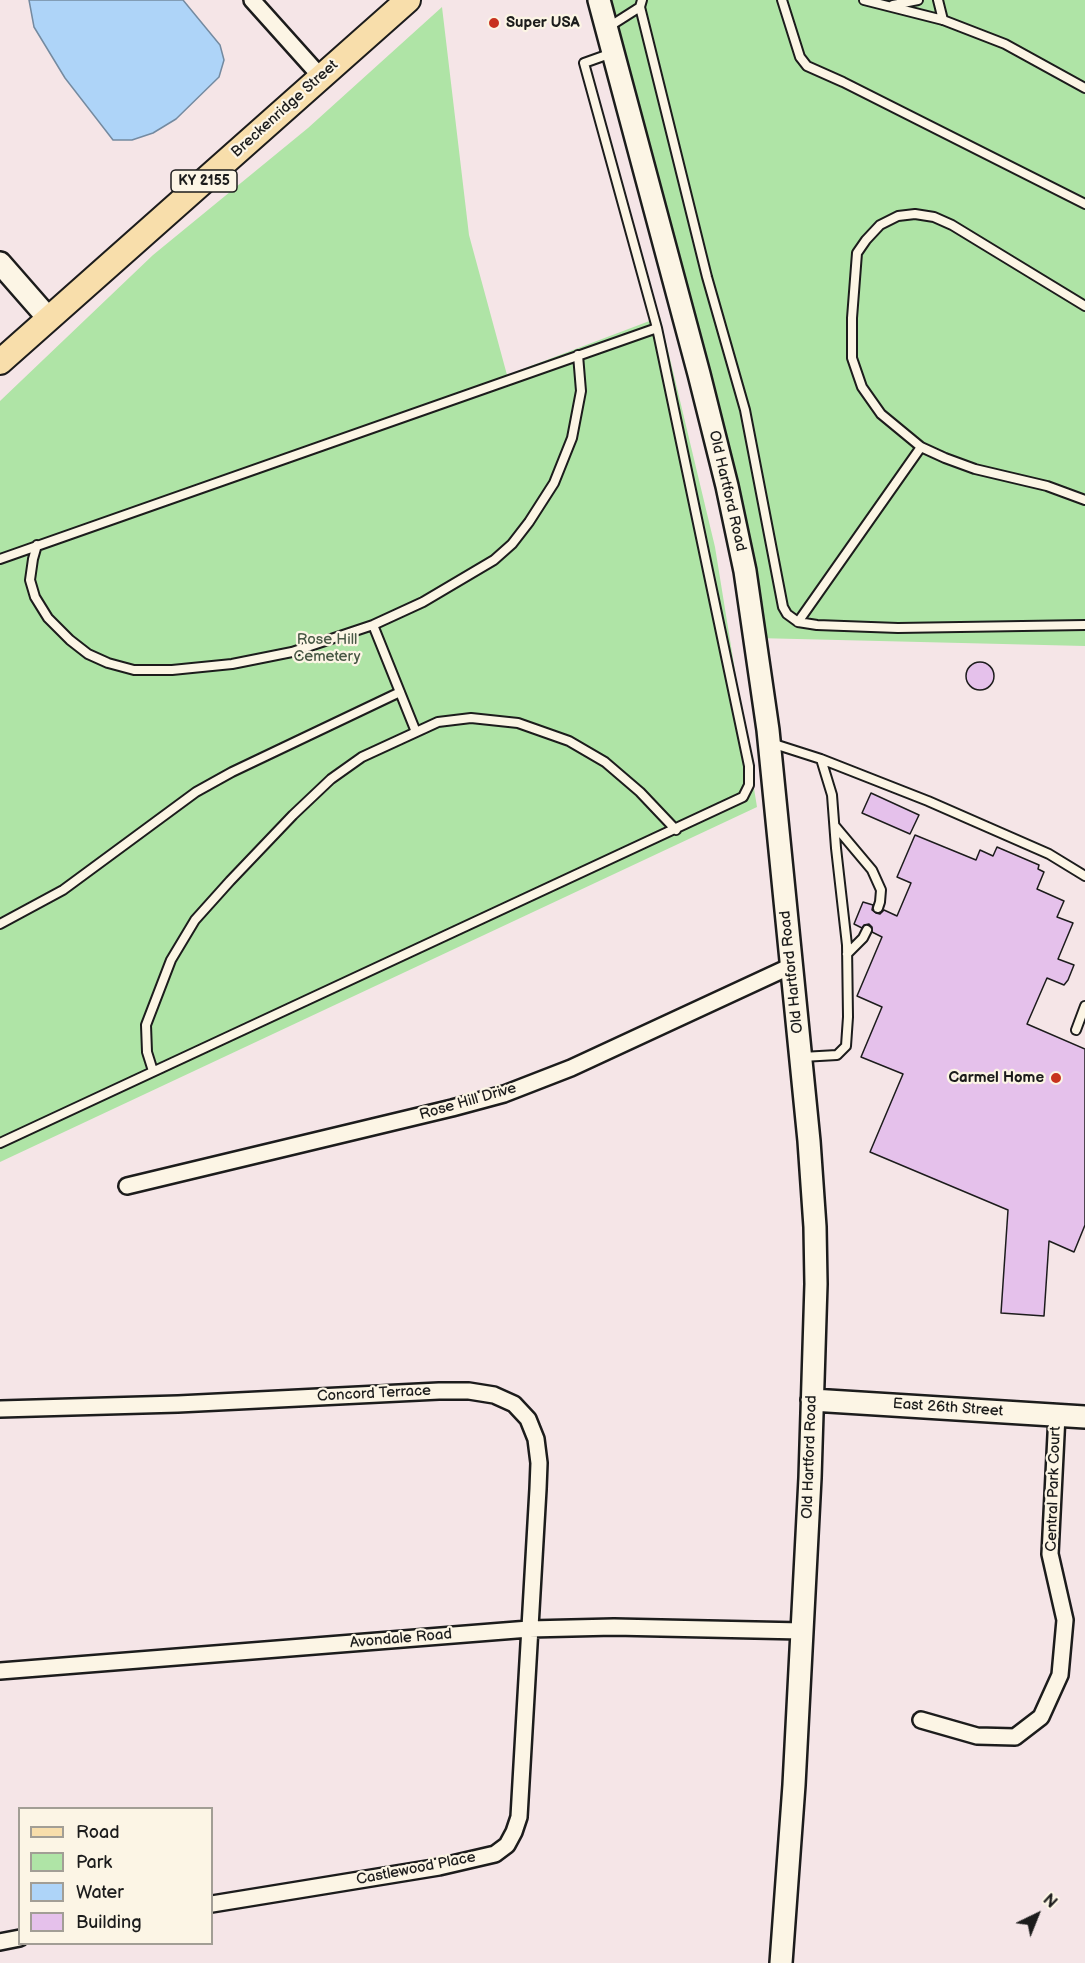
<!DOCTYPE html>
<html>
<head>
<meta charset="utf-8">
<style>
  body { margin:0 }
  #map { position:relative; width:1085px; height:1963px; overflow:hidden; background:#f5e5e7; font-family:"Balsamiq Sans",sans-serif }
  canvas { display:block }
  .legend { position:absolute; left:18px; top:1807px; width:195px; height:138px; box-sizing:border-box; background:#fcf5e5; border:2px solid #a29e95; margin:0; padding:8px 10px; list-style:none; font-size:18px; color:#1c1c1c }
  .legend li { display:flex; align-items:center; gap:12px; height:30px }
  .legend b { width:30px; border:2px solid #a29e95 }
  .north { position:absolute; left:1007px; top:1885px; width:60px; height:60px; -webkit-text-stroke:4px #fcf5e5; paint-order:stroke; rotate:43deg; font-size:16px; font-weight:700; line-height:24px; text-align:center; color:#1c1c1c }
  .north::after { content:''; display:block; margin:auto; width:21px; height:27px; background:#1c1c1c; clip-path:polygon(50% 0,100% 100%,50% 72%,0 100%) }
</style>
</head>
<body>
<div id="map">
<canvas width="1085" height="1963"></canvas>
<ul class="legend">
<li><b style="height:8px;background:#f8deab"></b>Road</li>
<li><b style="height:16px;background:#afe4a6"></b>Park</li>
<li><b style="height:16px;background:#aed4f8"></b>Water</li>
<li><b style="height:16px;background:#e5c1eb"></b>Building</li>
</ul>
<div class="north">N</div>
</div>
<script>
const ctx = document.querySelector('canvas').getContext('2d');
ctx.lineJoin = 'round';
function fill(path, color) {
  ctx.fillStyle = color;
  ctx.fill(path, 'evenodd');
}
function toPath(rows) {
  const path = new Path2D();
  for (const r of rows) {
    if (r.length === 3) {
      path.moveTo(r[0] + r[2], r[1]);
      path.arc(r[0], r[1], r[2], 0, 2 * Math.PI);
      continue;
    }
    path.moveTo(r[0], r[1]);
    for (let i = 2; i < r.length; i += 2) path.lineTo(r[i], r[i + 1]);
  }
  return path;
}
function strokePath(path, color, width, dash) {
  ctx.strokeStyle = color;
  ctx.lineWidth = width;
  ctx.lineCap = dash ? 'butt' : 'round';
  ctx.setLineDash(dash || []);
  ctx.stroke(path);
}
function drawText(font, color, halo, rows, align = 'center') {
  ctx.font = font + ' "Balsamiq Sans",sans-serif';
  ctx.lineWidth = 4.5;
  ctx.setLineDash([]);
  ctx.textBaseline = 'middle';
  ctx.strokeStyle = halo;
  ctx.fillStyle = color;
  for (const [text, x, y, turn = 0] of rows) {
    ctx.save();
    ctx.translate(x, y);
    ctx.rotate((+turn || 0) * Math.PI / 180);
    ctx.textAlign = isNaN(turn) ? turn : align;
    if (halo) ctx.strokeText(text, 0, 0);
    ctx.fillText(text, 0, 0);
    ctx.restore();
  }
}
fill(toPath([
  [599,0,1085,0,1085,646,756,638],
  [442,7,469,235,507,375,660,317,715,547,757,807,0,1162,0,401,153,255,308,128]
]), '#afe4a6');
const water = toPath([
  [29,0,183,0,220,45,224,60,219,77,176,119,153,133,132,140,113,140,65,78,34,27,29,0]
]);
fill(water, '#aed4f8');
strokePath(water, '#748aa0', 1.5);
const building = toPath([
  [980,676,14],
  [871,793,919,815,910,834,862,813,871,793],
  [915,835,976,860,980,850,993,856,997,847,1039,865,1038,869,1044,872,1037,889,1064,901,1057,917,1073,923,1058,959,1074,965,1068,980,1064,985,1047,978,1027,1024,1085,1049,1085,1225,1074,1252,1049,1241,1044,1316,1001,1313,1008,1210,870,1152,903,1074,861,1057,882,1007,857,996,882,937,872,932,872,927,869,924,864,925,862,928,854,924,863,902,873,905,872,910,876,913,880,914,884,910,897,916,911,883,897,877,915,835]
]);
fill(building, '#e5c1eb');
strokePath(building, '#1c1c1c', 1.5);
const lane = toPath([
  [782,0,800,57,807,66,843,82,1085,204],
  [864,0,943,20,1005,44,1085,88],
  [938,0,943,20],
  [893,5,918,0],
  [640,7,707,277,745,410,783,607,787,614,798,622,921,447],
  [607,28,640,7,642,0],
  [1085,306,952,225,934,217,915,214,898,216,880,225,866,240,857,253,852,318,852,358,862,387,881,414,921,447,945,458,975,469,1047,486,1085,500],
  [37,545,33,559,30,580,35,597,48,618,70,640,88,654,108,663,134,670,172,670,232,664,292,652,373,625,423,602,494,560,512,544,529,522,554,483,572,438,581,391,578,355],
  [0,559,657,328,584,63,612,53],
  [798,622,817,625,898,628,1085,625],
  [373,625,416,732],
  [771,743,821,759,832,795,836,848,847,945,848,1017,846,1046,837,1055,802,1057],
  [821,759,928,801,1049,854,1085,876],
  [835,826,872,870,881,890,880,902,878,908],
  [0,924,63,890,196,792,232,772,400,692],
  [847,954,863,938,867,930],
  [1076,1030,1085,1006],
  [153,1071,147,1052,146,1025,171,960,195,920,230,881,293,815,331,779,362,757,438,722,471,718,518,723,569,741,605,762,640,792,676,830],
  [0,1143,743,797,749,785,749,766,657,328]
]);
const street = toPath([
  [252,0,321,77],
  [127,1186,452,1108,504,1094,571,1068,791,966],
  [0,1409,178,1404,439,1391,469,1391,494,1395,514,1404,528,1419,536,1439,539,1463,538,1489,519,1817,514,1832,507,1845,495,1854,439,1867,212,1904],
  [0,1671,529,1629,614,1627,802,1631],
  [921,1720,977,1736,1015,1737,1041,1717,1060,1675,1065,1620,1050,1554,1057,1415],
  [0,1942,20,1938]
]);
const secondary = toPath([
  [599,0,699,374,727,486,745,571,768,730,809,1141,815,1227,816,1284,810,1478,794,1785,781,1963],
  [0,263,49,319],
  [812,1400,1085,1417]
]);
const primary = toPath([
  [0,362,408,0]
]);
strokePath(lane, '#1c1c1c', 12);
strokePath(street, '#1c1c1c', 20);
strokePath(secondary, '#1c1c1c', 26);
strokePath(primary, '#1c1c1c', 28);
strokePath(lane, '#fcf5e5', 8);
strokePath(street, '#fcf5e5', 15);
strokePath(secondary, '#fcf5e5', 21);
strokePath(primary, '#f8deab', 24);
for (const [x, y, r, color] of [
  [494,23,6,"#c8321e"],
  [1056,1078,6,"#c8321e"]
]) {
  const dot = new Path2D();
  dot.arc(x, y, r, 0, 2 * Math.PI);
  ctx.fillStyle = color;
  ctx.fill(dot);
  strokePath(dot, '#fcf5e5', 2);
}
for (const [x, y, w] of [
  [204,181,66]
]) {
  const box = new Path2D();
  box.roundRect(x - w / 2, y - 11, w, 22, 4.5);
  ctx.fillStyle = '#fcf5e5';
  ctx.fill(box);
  strokePath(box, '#1c1c1c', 1.5);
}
drawText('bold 14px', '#1c1c1c', null, [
  ["KY 2155",204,181]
]);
drawText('bold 15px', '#1c1c1c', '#fcf5e5', [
  ["Super USA",506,23],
  ["Carmel Home",1044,1078,"right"]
], 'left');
drawText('15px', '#1c1c1c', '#fcf5e5', [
  ["Breckenridge Street",285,109,-42],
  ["Old Hartford Road",727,491,77],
  ["Old Hartford Road",792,972,-96],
  ["Rose Hill Drive",468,1102,-16],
  ["Concord Terrace",374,1394,-3],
  ["East 26th Street",948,1408,4],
  ["Old Hartford Road",810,1457,-88],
  ["Central Park Court",1054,1489,-88],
  ["Avondale Road",401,1639,-5],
  ["Castlewood Place",416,1869,-11]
]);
drawText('15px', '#485845', '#fcf5e5', [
  ["Rose Hill",327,640],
  ["Cemetery",327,657]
]);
</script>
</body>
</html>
